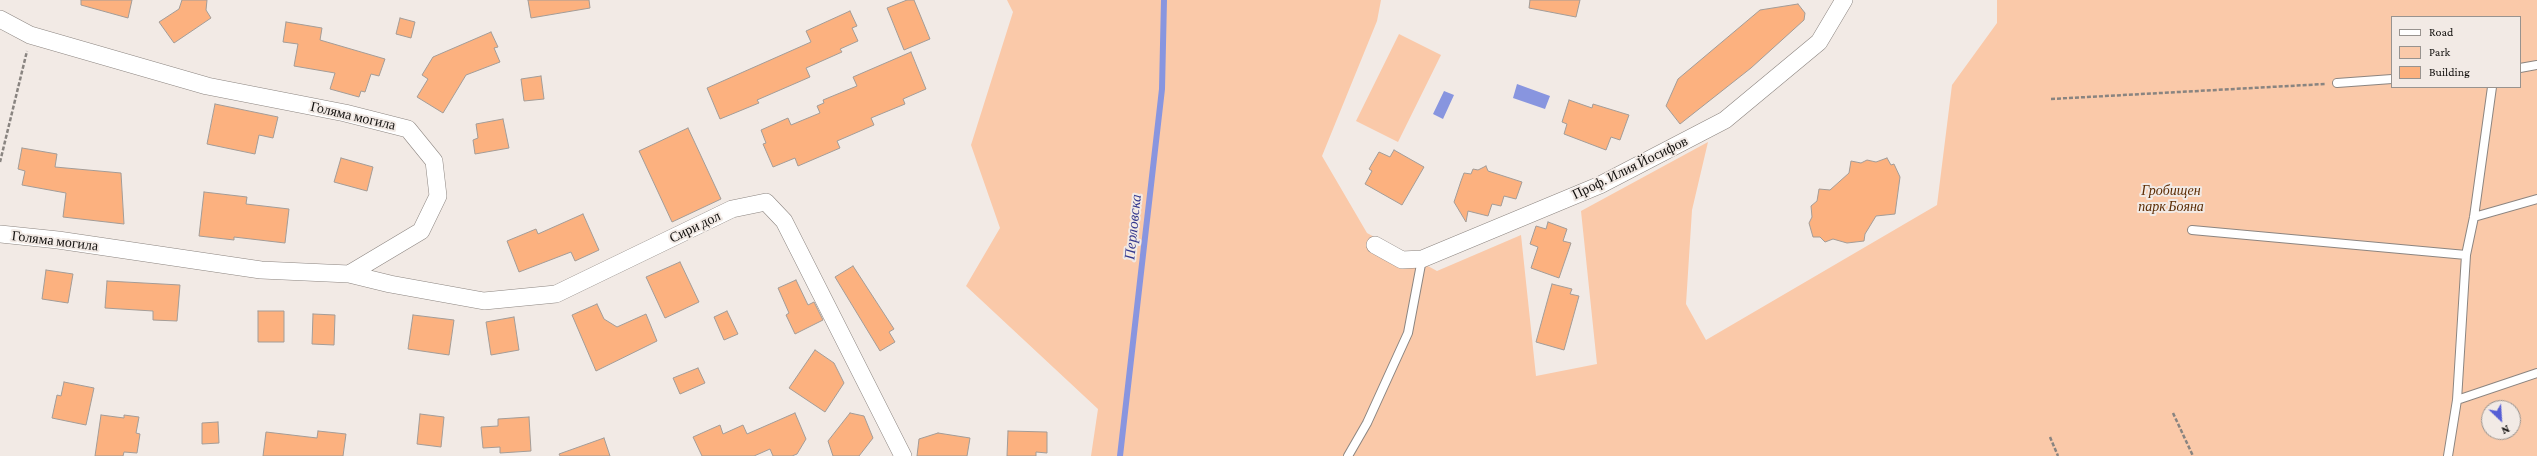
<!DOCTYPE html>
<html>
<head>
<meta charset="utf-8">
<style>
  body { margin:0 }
  #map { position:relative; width:2537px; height:456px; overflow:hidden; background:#f2eae5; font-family:"Crimson Pro",serif }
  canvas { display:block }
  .legend { position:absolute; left:2391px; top:16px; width:130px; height:72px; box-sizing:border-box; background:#f2eae5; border:1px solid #98938f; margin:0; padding:5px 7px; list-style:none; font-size:12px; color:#12100e }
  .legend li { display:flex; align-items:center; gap:8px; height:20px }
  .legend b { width:20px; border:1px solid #98938f }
  .north { position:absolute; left:2481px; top:400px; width:40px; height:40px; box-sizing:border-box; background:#f2eae5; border:1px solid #98938f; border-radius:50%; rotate:155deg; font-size:11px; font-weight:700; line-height:16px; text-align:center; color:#12100e }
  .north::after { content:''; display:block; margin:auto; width:14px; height:18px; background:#565ed5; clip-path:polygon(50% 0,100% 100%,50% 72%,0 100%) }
</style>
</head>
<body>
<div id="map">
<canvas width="2537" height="456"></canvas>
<ul class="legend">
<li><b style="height:5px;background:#fff"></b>Road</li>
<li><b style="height:11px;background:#fac9a9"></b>Park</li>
<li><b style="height:11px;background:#fcb17f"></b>Building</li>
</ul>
<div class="north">N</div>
</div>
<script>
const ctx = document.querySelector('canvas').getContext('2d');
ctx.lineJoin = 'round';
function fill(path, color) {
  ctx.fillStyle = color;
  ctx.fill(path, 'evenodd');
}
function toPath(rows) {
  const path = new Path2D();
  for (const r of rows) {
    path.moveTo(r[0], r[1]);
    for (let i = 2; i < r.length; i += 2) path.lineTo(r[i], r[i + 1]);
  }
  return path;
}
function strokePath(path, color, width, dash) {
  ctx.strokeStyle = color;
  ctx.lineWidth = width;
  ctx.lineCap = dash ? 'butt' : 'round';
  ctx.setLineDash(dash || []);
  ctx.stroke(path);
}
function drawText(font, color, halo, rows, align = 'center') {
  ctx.font = font + ' "Crimson Pro",serif';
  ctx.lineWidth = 4;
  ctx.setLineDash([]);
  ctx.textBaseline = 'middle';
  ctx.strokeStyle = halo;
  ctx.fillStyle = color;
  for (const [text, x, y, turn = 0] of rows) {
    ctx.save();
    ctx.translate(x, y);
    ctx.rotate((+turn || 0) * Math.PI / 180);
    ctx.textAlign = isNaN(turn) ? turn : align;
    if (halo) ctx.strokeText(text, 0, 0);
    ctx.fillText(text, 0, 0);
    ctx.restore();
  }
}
fill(toPath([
  [1007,0,1381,0,1377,21,1322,156,1367,233,1437,271,1521,235,1536,376,1597,364,1581,211,1708,142,1692,210,1686,304,1706,340,1937,205,1952,85,1997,23,1997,0,2537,0,2537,456,1091,456,1098,409,966,286,1000,228,971,145,1013,12],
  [2392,17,2520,17,2520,87,2392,87],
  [2489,408,2513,408,2513,432,2489,432],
  [1399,34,1441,55,1398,142,1356,121]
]), '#fac9a9');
fill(toPath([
  [1517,84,1550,96,1545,109,1513,98],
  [1444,91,1454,95,1443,119,1433,114]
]), '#8895df');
strokePath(toPath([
  [1120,456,1162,89,1164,0]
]), '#8895df', 6);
const building = toPath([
  [81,0,132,0,128,18,81,5,81,0],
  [182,0,207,0,206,10,211,18,174,43,159,22,179,9,182,0],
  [528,0,589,0,590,8,531,18,528,0],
  [907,0,914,0,930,39,904,50,887,8,907,0],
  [1530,0,1580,0,1576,17,1529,8,1530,0],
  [1798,4,1805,13,1804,20,1751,68,1680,124,1666,106,1678,79,1760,10,1798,4],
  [850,11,857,26,852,28,858,41,840,49,842,52,806,68,810,77,757,100,759,103,720,119,707,88,811,42,806,31,850,11],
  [400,18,415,22,411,38,396,34,400,18],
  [286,22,322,28,320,40,385,59,379,76,371,74,365,92,361,91,359,97,330,89,335,73,294,66,298,44,283,42,286,22],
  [491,32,498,47,494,48,500,62,466,75,443,113,417,97,428,79,422,75,433,57,491,32],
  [911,52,926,89,903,99,905,104,871,118,874,125,837,141,840,148,798,166,795,158,773,167,763,144,766,143,761,130,788,118,791,125,820,113,817,106,824,103,823,100,857,86,853,77,911,52],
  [541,76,544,99,524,101,521,79,541,76],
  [1569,100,1592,108,1593,104,1629,115,1620,140,1611,137,1606,150,1564,134,1567,124,1562,122,1569,100],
  [215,104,278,117,273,138,259,135,255,154,207,144,215,104],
  [503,119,509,148,475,154,473,140,478,138,476,124,503,119],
  [688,128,721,199,672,222,639,151,688,128],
  [22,148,57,154,55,167,121,173,124,224,63,217,66,193,22,185,25,171,18,169,22,148],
  [1394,150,1424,167,1402,205,1365,184,1372,171,1369,169,1379,152,1390,157,1394,150],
  [341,158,373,167,367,191,334,182,341,158],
  [1887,158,1891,165,1894,164,1900,177,1895,214,1876,216,1865,234,1864,241,1847,243,1833,239,1825,242,1820,237,1813,237,1809,223,1812,217,1811,206,1817,201,1819,189,1830,190,1849,173,1851,161,1861,163,1867,160,1876,162,1887,158],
  [1486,166,1488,171,1522,182,1516,199,1504,196,1501,206,1492,204,1488,216,1468,211,1466,222,1454,202,1461,181,1464,173,1471,174,1473,169,1478,170,1486,166],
  [204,192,247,197,246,204,289,209,285,243,234,237,234,240,199,236,204,192],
  [583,214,599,250,575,261,571,252,519,272,507,241,536,229,538,234,583,214],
  [1548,222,1567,229,1563,241,1571,243,1559,278,1531,268,1538,247,1530,244,1536,226,1546,229,1548,222],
  [680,262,699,302,665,318,646,277,680,262],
  [853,266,894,329,889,332,895,342,880,351,835,277,853,266],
  [46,270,73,274,68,303,42,299,46,270],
  [796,280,808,305,814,302,823,320,795,334,786,315,789,313,778,288,796,280],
  [107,281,180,285,177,321,153,320,153,311,105,308,107,281],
  [1552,284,1572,289,1570,294,1579,296,1564,350,1536,342,1552,284],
  [597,304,604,319,617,327,646,314,657,341,596,371,572,315,597,304],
  [258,311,284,311,284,342,258,342,258,311],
  [727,311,738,334,724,340,714,317,727,311],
  [313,314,335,315,334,345,312,344,313,314],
  [413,315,454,320,449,355,408,349,413,315],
  [514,317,519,350,491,355,486,322,514,317],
  [815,350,834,363,844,383,825,412,789,388,815,350],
  [698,368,705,383,680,394,673,378,698,368],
  [64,382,94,388,86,425,52,418,57,395,61,396,64,382],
  [795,413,806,439,797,454,792,456,773,456,770,449,754,456,702,456,693,437,720,425,723,434,743,425,747,434,795,413],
  [850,413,864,416,873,438,859,456,833,456,828,441,850,413],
  [420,414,444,417,441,447,417,444,420,414],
  [101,415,124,418,124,415,139,417,136,433,140,434,137,453,124,452,123,456,95,456,101,415],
  [529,417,531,451,500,453,500,447,483,448,481,427,498,426,498,419,529,417],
  [218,422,219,443,202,444,202,423,218,422],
  [318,431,346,434,343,456,263,456,266,432,317,438,318,431],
  [1008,431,1047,432,1047,453,1036,452,1036,456,1007,456,1008,431],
  [938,433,970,438,967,456,917,456,919,439,938,433],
  [604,438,610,456,560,456,559,454,604,438]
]);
fill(building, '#fcb17f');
strokePath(building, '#a39c97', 1);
const lane = toPath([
  [2520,68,2537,65],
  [2337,83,2392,79],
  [2474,217,2537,199],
  [2192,230,2466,255],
  [2457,400,2537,373],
  [1348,456,1367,423,1408,333,1422,259],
  [2448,456,2457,400,2466,255,2474,217,2492,87]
]);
const street = toPath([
  [0,19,30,35,207,86,345,113,408,129,434,161,438,196,421,231,349,274],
  [0,234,58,240,261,270,349,274,390,284,484,301,556,294,732,209,766,202,784,221,903,456],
  [1375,245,1402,260,1422,259,1600,185,1725,120,1819,42,1844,0]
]);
strokePath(lane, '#8c8580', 10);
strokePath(street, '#8c8580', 18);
strokePath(toPath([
  [2051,99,2325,84],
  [0,162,27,51],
  [2173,413,2193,456],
  [2050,437,2058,456]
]), '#898480', 2.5, [4, 2]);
strokePath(lane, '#fff', 8);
strokePath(street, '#fff', 17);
drawText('14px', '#12100e', '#f2eae5', [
  ["Голяма могила",353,116,13],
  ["Проф. Илия Йосифов",1630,168,-26],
  ["Сири дол",695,227,-26],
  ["Голяма могила",55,241,7]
]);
drawText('italic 14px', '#5c2d05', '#f2eae5', [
  ["Гробищен",2171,191],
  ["парк Бояна",2171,207]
]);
drawText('italic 15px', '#33378d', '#f2eae5', [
  ["Перловска",1133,227,-84]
]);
</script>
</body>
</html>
